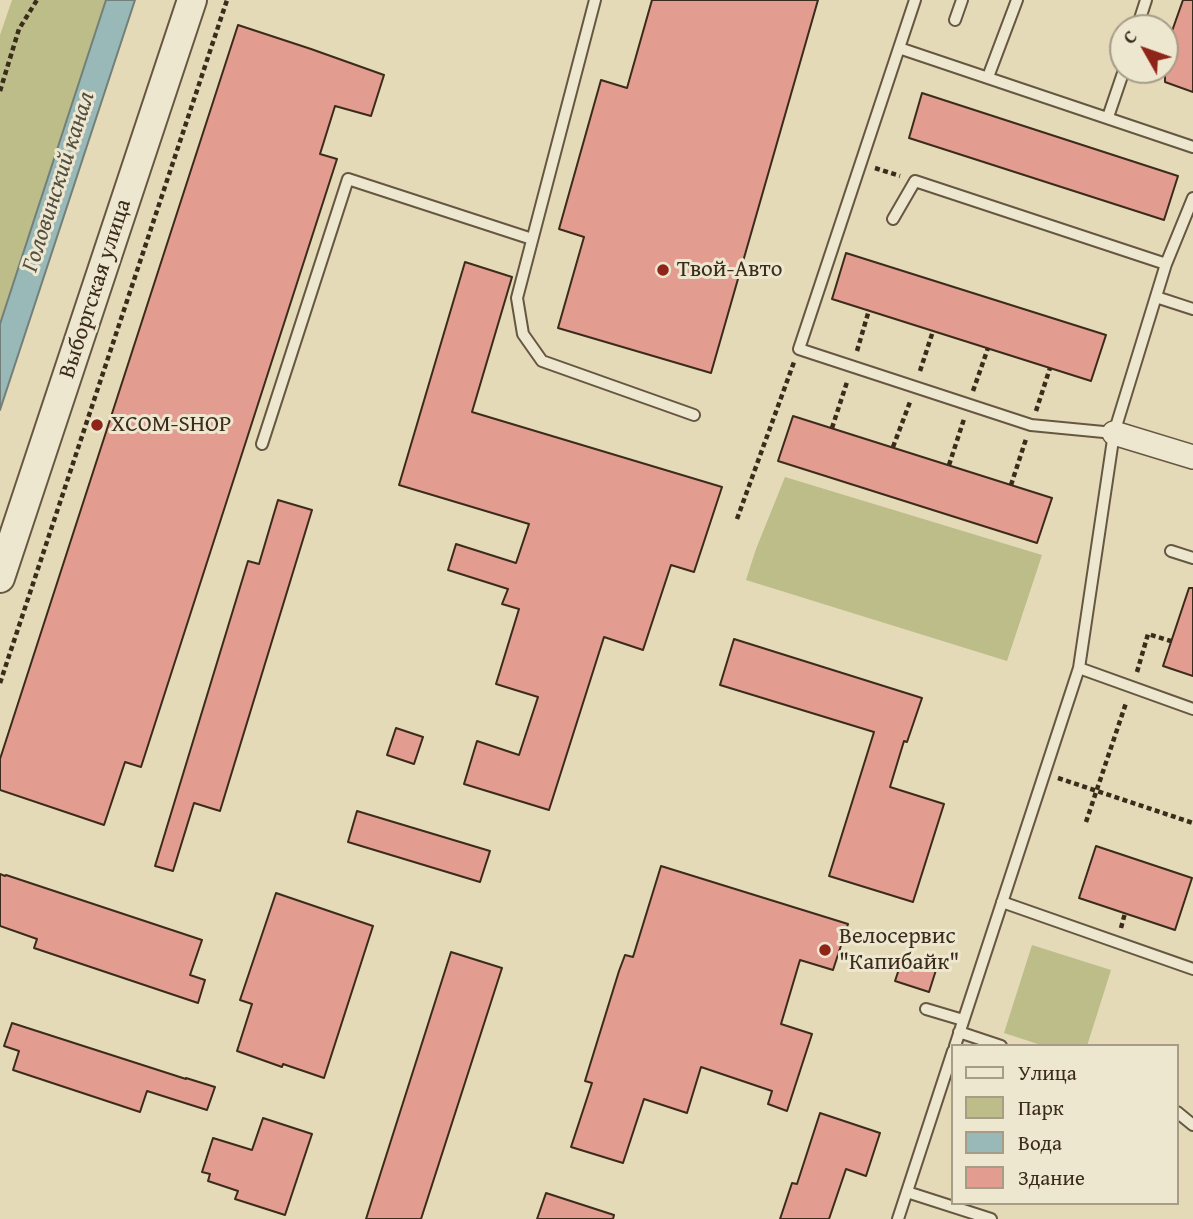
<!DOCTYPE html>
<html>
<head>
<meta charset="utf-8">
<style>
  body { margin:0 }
  #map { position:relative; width:1193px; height:1219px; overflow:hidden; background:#e5dab7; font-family:"Gentium Book Plus",serif }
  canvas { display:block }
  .legend { position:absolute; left:951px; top:1044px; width:228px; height:161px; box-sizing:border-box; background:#eee7d0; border:2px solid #a69c88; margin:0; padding:9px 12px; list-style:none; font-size:21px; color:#3b2b1b }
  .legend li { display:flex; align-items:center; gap:14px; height:35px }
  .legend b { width:35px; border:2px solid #a69c88 }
  .north { position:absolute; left:1109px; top:14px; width:70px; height:70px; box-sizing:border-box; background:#eee7d0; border:2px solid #a69c88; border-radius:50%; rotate:310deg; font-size:19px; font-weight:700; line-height:28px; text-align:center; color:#3b2b1b }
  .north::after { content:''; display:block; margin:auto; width:24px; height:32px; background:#8f2418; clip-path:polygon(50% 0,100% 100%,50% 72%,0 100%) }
</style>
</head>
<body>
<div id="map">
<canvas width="1193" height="1219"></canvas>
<ul class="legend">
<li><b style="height:9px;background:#eee7d0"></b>Улица</li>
<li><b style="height:19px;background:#bcbd89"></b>Парк</li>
<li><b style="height:19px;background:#99b8b8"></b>Вода</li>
<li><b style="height:19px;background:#e29c90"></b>Здание</li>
</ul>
<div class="north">С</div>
</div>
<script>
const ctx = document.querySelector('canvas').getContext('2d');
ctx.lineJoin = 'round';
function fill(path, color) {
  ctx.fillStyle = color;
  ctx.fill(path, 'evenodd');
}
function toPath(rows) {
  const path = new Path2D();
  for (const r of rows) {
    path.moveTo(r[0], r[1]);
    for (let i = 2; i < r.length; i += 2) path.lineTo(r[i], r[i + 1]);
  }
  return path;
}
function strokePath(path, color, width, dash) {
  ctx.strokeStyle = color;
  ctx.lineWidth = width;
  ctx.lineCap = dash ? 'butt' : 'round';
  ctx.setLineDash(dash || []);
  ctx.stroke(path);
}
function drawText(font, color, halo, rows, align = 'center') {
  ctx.font = font + ' "Gentium Book Plus",serif';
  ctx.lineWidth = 6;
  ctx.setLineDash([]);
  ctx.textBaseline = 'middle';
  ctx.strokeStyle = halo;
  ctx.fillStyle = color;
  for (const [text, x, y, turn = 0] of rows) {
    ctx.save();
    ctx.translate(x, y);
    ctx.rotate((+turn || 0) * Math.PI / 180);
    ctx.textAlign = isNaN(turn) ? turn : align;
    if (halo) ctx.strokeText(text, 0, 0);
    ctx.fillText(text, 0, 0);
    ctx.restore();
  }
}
fill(toPath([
  [12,0,106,0,0,323,0,35],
  [785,477,1042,555,1007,661,746,580,756,549],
  [1032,945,1111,970,1087,1046,1044,1046,1004,1033]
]), '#bcbd89');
const water = toPath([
  [106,0,135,0,0,410,0,324,106,0]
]);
fill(water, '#99b8b8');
strokePath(water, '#738079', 2);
const building = toPath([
  [652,0,818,0,711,373,558,328,584,237,559,229,601,80,627,88,652,0],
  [1183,0,1193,0,1193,92,1165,82,1165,51,1183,0],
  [238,25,311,49,384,75,371,116,335,106,320,154,337,159,141,767,125,762,104,825,0,790,0,759,238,25],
  [922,93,1178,176,1164,220,909,138,922,93],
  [846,253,1106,335,1091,381,832,299,846,253],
  [465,262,512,277,472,412,722,487,694,572,671,565,643,650,604,637,549,810,464,784,477,741,519,755,538,697,496,684,519,609,502,604,508,589,448,570,456,544,516,563,529,524,399,485,465,262],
  [793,416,1052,498,1037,543,778,461,793,416],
  [278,500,312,510,220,811,194,803,173,871,155,866,248,561,259,564,278,500],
  [1189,588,1193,588,1193,676,1163,666,1189,588],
  [734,639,922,698,907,742,904,741,890,787,944,804,913,902,829,876,874,732,720,685,734,639],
  [396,728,423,737,414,764,387,755,396,728],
  [357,811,490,851,480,882,348,842,357,811],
  [1096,846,1192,878,1175,930,1079,898,1096,846],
  [661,866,848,924,833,970,800,960,781,1024,812,1034,787,1111,768,1104,772,1091,701,1067,687,1113,644,1099,623,1163,571,1147,592,1083,585,1081,619,971,625,955,633,957,661,866],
  [0,874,5,876,6,875,202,940,190,975,205,980,198,1003,34,948,37,939,0,926,0,874],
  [276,893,373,926,324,1078,283,1064,282,1067,237,1051,252,1004,240,1000,276,893],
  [451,952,502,968,421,1219,366,1219,451,952],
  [902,960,936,970,929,992,895,981,902,960],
  [12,1023,186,1079,186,1078,215,1087,207,1110,147,1091,140,1112,13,1070,19,1051,4,1046,12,1023],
  [820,1113,880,1133,866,1176,846,1169,829,1219,780,1219,792,1183,797,1184,820,1113],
  [263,1118,312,1134,285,1215,235,1199,238,1191,208,1181,210,1174,202,1172,213,1138,252,1150,263,1118],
  [546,1193,614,1215,613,1219,537,1219,546,1193]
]);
fill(building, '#e29c90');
strokePath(building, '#3b2b1b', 2);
const service = toPath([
  [595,0,517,298,523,334,542,361,694,415],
  [915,0,799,349,1031,425,1114,433],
  [955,20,962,0],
  [1137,28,1146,0],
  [899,48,1193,147],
  [988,77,1017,0],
  [1108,117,1124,70],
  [893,219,915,181,1166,264],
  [1156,297,1193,309],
  [262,444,348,179,532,239],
  [1171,551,1193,558],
  [1079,668,1193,709],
  [1002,902,1193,969],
  [926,1009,963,1020],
  [959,1032,1001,1046],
  [955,1046,1079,668,1114,433,1166,264,1193,198],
  [1177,1112,1193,1125],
  [907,1192,991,1219],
  [898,1219,953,1051]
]);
const minor = toPath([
  [1114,433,1193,457]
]);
const tertiary = toPath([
  [0,578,192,0]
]);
strokePath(service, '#665742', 14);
strokePath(minor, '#665742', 26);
strokePath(tertiary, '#665742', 32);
strokePath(toPath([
  [0,91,19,29,37,0],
  [875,168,900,176],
  [857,351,869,310],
  [920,371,933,331],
  [973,391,988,348],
  [1036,411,1050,368],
  [832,428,847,382],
  [893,447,910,402],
  [949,465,964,419],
  [1011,485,1026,439],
  [737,519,794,362],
  [1137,672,1148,634,1171,641],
  [0,683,227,0],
  [1058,778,1193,823],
  [1086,822,1126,703],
  [1121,928,1125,913]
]), '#3b2b1b', 4.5, [5, 3.5]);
strokePath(service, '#eee7d0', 10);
strokePath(minor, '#eee7d0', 23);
strokePath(tertiary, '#eee7d0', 28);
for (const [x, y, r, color] of [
  [663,270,7,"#8f2418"],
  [97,425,7,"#8f2418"],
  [825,950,7,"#8f2418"]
]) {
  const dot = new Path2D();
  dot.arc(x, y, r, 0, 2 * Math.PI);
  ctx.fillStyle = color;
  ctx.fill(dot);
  strokePath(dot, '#eee7d0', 2.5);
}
drawText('23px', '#3b2b1b', '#eee7d0', [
  ["Твой-Авто",677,270],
  ["XCOM-SHOP",111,425],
  ["Велосервис",839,937],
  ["\"Капибайк\"",839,963]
], 'left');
drawText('23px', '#3b2b1b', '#eee7d0', [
  ["Выборгская улица",96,289,-72]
]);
drawText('italic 24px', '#524e42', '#eee7d0', [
  ["Головинский канал",59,182,-72]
]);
</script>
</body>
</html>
